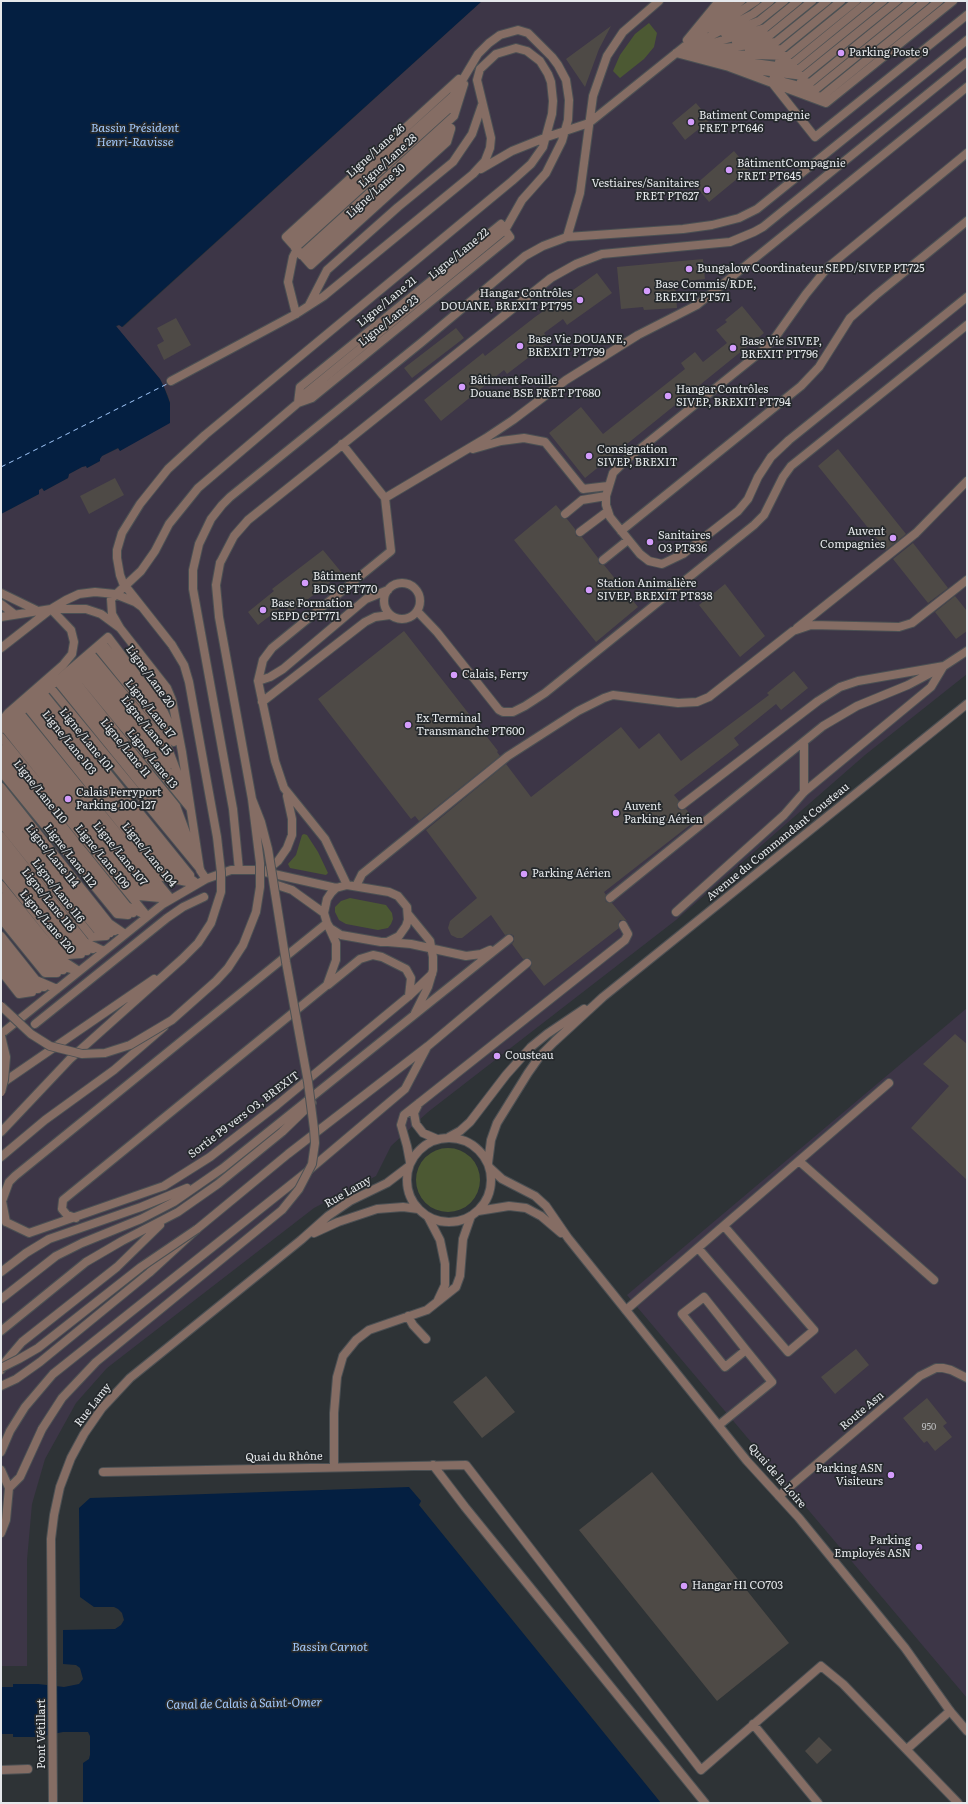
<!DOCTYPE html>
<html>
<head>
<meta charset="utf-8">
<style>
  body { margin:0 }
  #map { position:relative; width:968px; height:1804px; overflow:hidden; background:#2e3336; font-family:Literata,serif }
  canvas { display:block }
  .frame { position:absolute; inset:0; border:2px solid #e5e8eb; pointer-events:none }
</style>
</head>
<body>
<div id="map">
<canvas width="968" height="1804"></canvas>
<div class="frame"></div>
</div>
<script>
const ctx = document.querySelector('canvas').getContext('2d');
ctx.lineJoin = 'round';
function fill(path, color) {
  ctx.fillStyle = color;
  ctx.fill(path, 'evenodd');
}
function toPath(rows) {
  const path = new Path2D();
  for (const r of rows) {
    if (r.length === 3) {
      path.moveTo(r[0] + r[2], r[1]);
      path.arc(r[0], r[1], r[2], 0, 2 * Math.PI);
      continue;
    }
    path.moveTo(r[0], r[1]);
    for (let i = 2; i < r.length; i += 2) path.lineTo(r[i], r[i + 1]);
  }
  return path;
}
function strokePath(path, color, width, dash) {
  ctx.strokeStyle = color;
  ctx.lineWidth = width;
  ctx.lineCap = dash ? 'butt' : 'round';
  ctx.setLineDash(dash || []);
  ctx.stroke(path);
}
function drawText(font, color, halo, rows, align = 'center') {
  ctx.font = font + ' Literata,serif';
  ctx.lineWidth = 3.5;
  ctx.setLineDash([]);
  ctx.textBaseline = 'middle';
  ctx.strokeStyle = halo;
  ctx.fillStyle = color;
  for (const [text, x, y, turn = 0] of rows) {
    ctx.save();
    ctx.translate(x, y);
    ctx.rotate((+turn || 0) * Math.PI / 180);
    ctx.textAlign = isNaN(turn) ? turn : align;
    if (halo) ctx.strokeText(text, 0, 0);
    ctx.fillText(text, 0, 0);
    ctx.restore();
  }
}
fill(toPath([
  [482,1,967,1,967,674,865,755,676,920,428,1112,391,1146,376,1176,314,1208,107,1368,76,1403,45,1459,32,1504,27,1560,27,1666,1,1666,1,514,39,494,39,490,42,488,44,491,68,478,69,474,82,467,86,466,87,468,100,461,99,459,102,456,119,448,120,451,170,403,168,396,160,379,116,327,119,325,123,327],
  [967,1008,967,1698,627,1295]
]), '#3d3647');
fill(toPath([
  [649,23,657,33,654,47,644,59,620,78,613,71,620,55,635,34],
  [304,834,307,835,318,852,328,873,326,875,290,868,288,864,296,855,302,835],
  [350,898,386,905,392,913,393,919,391,924,388,928,378,930,346,924,339,920,335,912,335,907,341,901],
  [448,1180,32]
]), '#4c5933');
fill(toPath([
  [1,1,482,1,122,327,119,325,116,326,160,379,164,387,170,403,170,423,120,451,118,448,102,456,100,459,100,461,87,468,86,466,82,467,69,474,68,478,44,491,42,488,39,490,39,494,1,514],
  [409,1487,421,1501,419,1505,661,1803,83,1803,83,1763,89,1759,90,1755,90,1736,88,1732,63,1732,38,1737,13,1737,13,1734,1,1734,1,1687,13,1687,13,1684,38,1684,64,1687,79,1684,83,1679,80,1668,76,1665,63,1664,63,1630,115,1629,121,1625,124,1620,122,1613,118,1609,114,1607,94,1607,80,1597,79,1508,90,1498]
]), '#041f41');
strokePath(toPath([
  [1,467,169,383]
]), '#a3c9fc', 1, [5, 4]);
fill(toPath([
  [611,26,599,49,585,87,566,59],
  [696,103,710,120,685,140,672,123],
  [734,151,749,169,709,202,695,185],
  [703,259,705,279,675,282,677,308,644,310,643,307,621,309,617,267],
  [597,273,612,293,567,325,563,319,544,333,550,341,507,374,504,370,441,421,424,400,483,353,485,356,535,317],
  [742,306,764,333,585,478,549,433,581,407,603,434,685,369,681,363,695,352,703,362,727,343,716,330,727,322,725,320],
  [176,318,191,345,164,360,157,345,164,341,157,328],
  [456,328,464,338,412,378,404,368],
  [838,449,906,534,886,550,818,466],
  [115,478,124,495,89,514,80,496],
  [556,505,561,511,561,517,567,519,575,529,576,536,582,537,598,558,599,564,604,565,638,607,596,642,514,540],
  [913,543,948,588,928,603,893,559],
  [323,550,342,573,290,613,284,605,258,625,248,612,274,591,272,589],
  [725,584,765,636,740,657,699,605],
  [955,596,967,611,967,631,956,639,935,612],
  [404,631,498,751,497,752,500,756,419,821,415,816,411,819,318,699],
  [794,671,808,688,781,710,776,704,734,738,739,745,674,795,679,801,677,805,678,809,682,810,686,809,695,821,604,892,606,895,605,898,606,902,612,903,627,921,623,920,620,920,618,925,619,928,544,986,530,968,532,964,531,960,528,958,523,959,512,944,514,941,514,936,511,934,505,935,491,915,462,938,457,938,451,935,448,928,450,921,477,898,426,830,506,764,531,797,621,727,639,749,659,733,681,761,769,695,767,693],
  [955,1034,967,1044,967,1180,911,1128,949,1086,923,1064],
  [856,1349,869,1365,835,1394,821,1377],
  [486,1376,515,1412,482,1438,453,1402],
  [927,1398,947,1423,943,1426,952,1437,935,1451,927,1441,924,1443,903,1418],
  [652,1472,789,1643,717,1701,579,1530],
  [819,1737,832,1750,817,1764,805,1751]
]), '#4e4a46');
const service = toPath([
  [707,23,729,1],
  [712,30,756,1],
  [725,34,759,21,784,1],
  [687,40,719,1],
  [736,42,770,35,812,1],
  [695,44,753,14,770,1],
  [707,50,776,42,827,1],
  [749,50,782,49,841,1],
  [685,51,765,28,798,1],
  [676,53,729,67,804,76,897,1],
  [691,53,788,56,856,1],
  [709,57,799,69,883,1],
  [779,62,793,63,869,1],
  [729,67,826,103,953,1],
  [773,79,815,90,925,1],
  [801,81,810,83,911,1],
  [773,84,815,137,967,15],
  [812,94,821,97,939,1],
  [451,129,447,142,311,265,286,237,459,79],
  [967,153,828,267,806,294,774,339,763,350,626,460,613,473,606,496,606,505,610,517,640,554,649,561,662,564,683,554,738,511,748,499,758,477,771,457,789,440,967,297],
  [481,169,512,151,547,137,589,123,741,1],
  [501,224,510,237,312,398,298,403,300,387,501,224],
  [567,237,580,193,593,96,607,56,623,32,659,1],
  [295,248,453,105,456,98],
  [301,255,454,116,464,84],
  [306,259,451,128],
  [309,305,327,270,398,207,453,162,472,134,482,105],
  [296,314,288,282,293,257,297,249],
  [342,444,385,498,391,551,272,648,263,660,258,681,275,761,284,788,325,839,347,885],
  [473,449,501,441,524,438,545,442,583,489,608,486],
  [385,498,486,438,513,420,566,380,638,335,697,305,967,87],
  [565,514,582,500,606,496],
  [621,531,801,386,819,367,850,318,876,295,967,221],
  [580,532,608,511],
  [603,560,628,540],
  [220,563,234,536,248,520,551,278,576,264,602,254,730,242,754,232,763,227,967,62],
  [402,601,18],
  [1,593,36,610],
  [1,604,14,614],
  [142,607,123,583,120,575,117,558,117,550,122,533,140,504,168,469,205,435,512,181,531,164,543,147,552,114,553,101,551,82,548,74,540,61,527,51,516,48,496,54,480,69,477,80,491,138,490,148,485,161,473,174,324,296,296,314,171,381],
  [417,611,437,632,499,710,503,712,513,712,525,706,545,693,754,525,764,515,783,477,791,466,967,325],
  [1,617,51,609,86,609,101,614,120,628,167,688,172,700,182,752,200,870,206,879],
  [120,628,112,614,111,599,141,571,155,551,169,524,198,488,298,403,307,392,505,230,522,200,546,173,562,141,568,120,569,100,566,80,558,65,552,57,528,33,518,30,500,35,489,43,478,54,453,96,291,242],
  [797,628,916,533,967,481],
  [102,643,162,717],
  [97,647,174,742],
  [1,648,51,609,66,600,79,594,95,592,115,594,135,602,142,607,172,645],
  [90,653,167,746,185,793],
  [85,658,170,764],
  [80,662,171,775,178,787],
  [74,667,190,808],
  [68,672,176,806,194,854],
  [62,677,179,821],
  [57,681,182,835,186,843],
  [258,681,270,677,283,669,366,599,388,590],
  [50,687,200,869],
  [43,693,190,875],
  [38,698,175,867,195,882],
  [32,702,169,872,180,876],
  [262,702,365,622,375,617,390,615],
  [27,707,163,877,197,884],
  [20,713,171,899],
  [15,718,151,887,160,892],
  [1,722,8,713,63,665,72,654,74,642,71,630,51,609],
  [9,722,145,891,155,894],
  [4,727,139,896,171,899],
  [1,729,108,637,162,708,176,738],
  [1,737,147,916],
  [804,742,804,792],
  [1,749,127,906,141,913],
  [1,761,122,910,133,913],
  [1,772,117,914,128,915],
  [1,787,109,923,125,934],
  [1,799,104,927,115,931],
  [682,805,818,701,840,687,858,681,944,666,967,651],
  [1,811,98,931,110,933],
  [1,823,92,937,106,936],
  [1,836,85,942,104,951],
  [1,848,80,947,93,949],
  [1,859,74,950,87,951],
  [239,870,233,809,193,589,193,570,199,544,211,519,222,505,230,497,422,342,525,256,543,246,567,237,683,229,712,225,739,218,757,209,967,40],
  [1,871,68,955,81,954],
  [266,871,278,861,287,848,292,835,292,819,287,796],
  [1,885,62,960,79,971],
  [356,886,362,874,508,756,578,711,604,698,613,695,678,703,697,702,709,697,793,631,811,625,899,627,912,623,967,580],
  [1,897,56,965,71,969],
  [610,898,823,726,857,706,908,685,944,666],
  [1,908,50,969,63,970],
  [676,912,784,815,804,792,931,687,943,667],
  [324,913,327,899,331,893,336,888],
  [408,914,430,941,433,957,433,970,428,987,415,1013],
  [1,919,45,973,57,973],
  [1,936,36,980,57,989],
  [388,942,411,944,466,956,481,954,490,950],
  [1,947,31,985,44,987],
  [1,959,25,989,38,989],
  [1,971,19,994,32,992],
  [328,985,360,959,373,955,382,957,406,969,411,978,409,996],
  [35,1024,167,918,183,907,204,897],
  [1,1034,163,904,206,879,231,870,256,870,336,888,347,885,389,892,398,896,407,907,408,920,406,926,399,936,387,942,381,942,341,935,330,928,327,923,324,913,292,890,277,885],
  [1,1084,154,979],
  [419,1103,414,1113,416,1124,423,1133,437,1139],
  [1,1132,70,1059,182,959],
  [1,1157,45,1120,114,1070,164,1027],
  [799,1161,934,1280],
  [410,1162,407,1146,401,1125,404,1115,625,940,628,934,623,925],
  [428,1217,440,1240,445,1264,445,1285,438,1300],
  [4,1219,6,1222,29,1233,164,1186,210,1157,277,1105,409,996,432,974],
  [6,1222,2,1201,9,1182,15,1176,327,923,336,943,336,960,327,985,63,1200,62,1209,67,1215,76,1218],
  [698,1248,788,1352,814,1330,724,1226],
  [1,1272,26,1253,49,1239,141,1207,187,1188],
  [1,1299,56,1256,82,1243,141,1219,174,1202,223,1168,283,1120,509,939],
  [626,1310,889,1083],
  [408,1316,413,1325,426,1339],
  [1,1331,86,1262,122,1241,178,1212,218,1184,282,1132,312,1103],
  [1,1370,5,1362,22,1342,117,1267,160,1225],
  [1,1386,16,1379,40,1362,149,1273,197,1229,288,1154,428,1046,527,963],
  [719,1425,772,1382,746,1350,704,1297,682,1314,725,1367,746,1350],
  [1,1452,10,1431,25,1407,53,1374,308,1171,405,1089,426,1049],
  [433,1465,465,1507,705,1803],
  [334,1467,334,1413,337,1377,343,1356,356,1340,369,1330,427,1310,456,1287,460,1276,463,1239,471,1216],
  [1,1470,9,1488,6,1520,1,1533],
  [103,1472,466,1465,701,1770,821,1666,843,1684,958,1803],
  [9,1488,20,1477,42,1429],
  [779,1496,920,1376,936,1368,943,1368,951,1370,967,1378],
  [753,1724,818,1803],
  [907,1749,950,1711],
  [1,1770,28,1769]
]);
const tertiary = toPath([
  [449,1137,460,1131,470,1122,506,1075,531,1047,547,1034,584,1009],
  [449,1180,42],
  [488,1163,491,1140,497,1123,528,1073,540,1056,554,1042,603,997,967,704],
  [490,1168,502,1179,535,1196,546,1206,568,1238,747,1461,799,1518,905,1648,950,1711,967,1731],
  [478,1211,509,1206,526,1208,541,1216,561,1233],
  [314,1233,338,1222,377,1209,403,1207,418,1209],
  [53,1803,51,1539,54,1515,60,1487,71,1458,84,1434,102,1408,130,1378,301,1240,328,1216,350,1201,387,1183,408,1167]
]);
strokePath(service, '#4b5053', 10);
strokePath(tertiary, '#4b5053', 10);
strokePath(service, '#856d64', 8);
strokePath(tertiary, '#856d64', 8);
const serviceBridge = toPath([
  [172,645,184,665,189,682,217,837,221,872,221,892,211,923,198,943,182,959],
  [1,1006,31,1034,50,1046,82,1054,105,1053,130,1045,172,1020,216,981,228,968,243,945,256,912,260,887,260,863,252,799,219,617,216,585,220,563],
  [1,1036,6,1057,4,1080,1,1092],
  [1,1368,19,1359,38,1348,141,1267,197,1229],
  [42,1429,62,1398,96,1362,282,1210,299,1189,312,1164,315,1143,314,1129,308,1082,286,962,268,849,261,822,252,799]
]);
strokePath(serviceBridge, '#4b5053', 10, []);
strokePath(serviceBridge, '#856d64', 8);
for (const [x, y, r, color] of [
  [841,53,4,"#d49cfc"],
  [691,122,4,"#d49cfc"],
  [729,170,4,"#d49cfc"],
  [707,190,4,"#d49cfc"],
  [689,269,4,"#d49cfc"],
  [647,291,4,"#d49cfc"],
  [580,300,4,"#d49cfc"],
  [520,346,4,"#d49cfc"],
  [733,348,4,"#d49cfc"],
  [462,387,4,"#d49cfc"],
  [668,396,4,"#d49cfc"],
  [589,456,4,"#d49cfc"],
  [893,538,4,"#d49cfc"],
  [650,542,4,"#d49cfc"],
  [305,583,4,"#d49cfc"],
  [589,590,4,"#d49cfc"],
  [263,610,4,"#d49cfc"],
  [454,675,4,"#d49cfc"],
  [408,725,4,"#d49cfc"],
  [68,799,4,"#d49cfc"],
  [616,813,4,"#d49cfc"],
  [524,874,4,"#d49cfc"],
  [497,1056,4,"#d49cfc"],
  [891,1475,4,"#d49cfc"],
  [919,1547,4,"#d49cfc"],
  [684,1586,4,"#d49cfc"]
]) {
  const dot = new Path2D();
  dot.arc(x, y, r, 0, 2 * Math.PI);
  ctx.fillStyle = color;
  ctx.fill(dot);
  strokePath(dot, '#25292c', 1.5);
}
drawText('9px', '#bfc0c2', null, [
  ["950",929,1427]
]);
drawText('11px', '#e5e8eb', '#25292c', [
  ["Parking Poste 9",849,53],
  ["Batiment Compagnie",699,116],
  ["FRET PT646",699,129],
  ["BâtimentCompagnie",737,164],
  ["FRET PT645",737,177],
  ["Vestiaires/Sanitaires",699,184,"right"],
  ["FRET PT627",699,197,"right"],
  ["Bungalow Coordinateur SEPD/SIVEP PT725",697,269],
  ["Base Commis/RDE,",655,285],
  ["BREXIT PT571",655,298],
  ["Hangar Contrôles",572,294,"right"],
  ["DOUANE, BREXIT PT795",572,307,"right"],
  ["Base Vie DOUANE,",528,340],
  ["BREXIT PT799",528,353],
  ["Base Vie SIVEP,",741,342],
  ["BREXIT PT796",741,355],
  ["Bâtiment Fouille",470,381],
  ["Douane BSE FRET PT680",470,394],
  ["Hangar Contrôles",676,390],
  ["SIVEP, BREXIT PT794",676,403],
  ["Consignation",597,450],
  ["SIVEP, BREXIT",597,463],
  ["Auvent",885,532,"right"],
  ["Compagnies",885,545,"right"],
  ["Sanitaires",658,536],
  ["O3 PT836",658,549],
  ["Bâtiment",313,577],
  ["BDS CPT770",313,590],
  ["Station Animalière",597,584],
  ["SIVEP, BREXIT PT838",597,597],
  ["Base Formation",271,604],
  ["SEPD CPT771",271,617],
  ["Calais, Ferry",462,675],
  ["Ex Terminal",416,719],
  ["Transmanche PT600",416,732],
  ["Calais Ferryport",76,793],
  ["Parking 100-127",76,806],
  ["Auvent",624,807],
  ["Parking Aérien",624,820],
  ["Parking Aérien",532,874],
  ["Cousteau",505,1056],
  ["Parking ASN",883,1469,"right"],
  ["Visiteurs",883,1482,"right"],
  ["Parking",911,1541,"right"],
  ["Employés ASN",911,1554,"right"],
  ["Hangar H1 CO703",692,1586]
], 'left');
drawText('11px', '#e5e8eb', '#25292c', [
  ["Ligne/Lane 26",376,151,-42],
  ["Ligne/Lane 28",388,161,-42],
  ["Ligne/Lane 30",376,191,-42],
  ["Ligne/Lane 22",459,254,-39],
  ["Ligne/Lane 21",387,302,-39],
  ["Ligne/Lane 23",389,321,-39],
  ["Ligne/Lane 20",150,677,54],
  ["Ligne/Lane 17",150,709,51],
  ["Ligne/Lane 15",146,726,51],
  ["Ligne/Lane 101",86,740,51],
  ["Ligne/Lane 103",69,743,51],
  ["Ligne/Lane 11",125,748,51],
  ["Ligne/Lane 13",152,759,51],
  ["Ligne/Lane 110",40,792,51],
  ["Avenue du Commandant Cousteau",778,842,-39],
  ["Ligne/Lane 107",120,854,51],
  ["Ligne/Lane 104",149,855,51],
  ["Ligne/Lane 114",52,856,51],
  ["Ligne/Lane 112",70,856,52],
  ["Ligne/Lane 109",102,857,51],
  ["Ligne/Lane 116",58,891,52],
  ["Ligne/Lane 118",48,900,51],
  ["Ligne/Lane 120",47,922,50],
  ["Sortie P9 vers O3, BREXIT",244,1115,-37],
  ["Rue Lamy",348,1192,-30],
  ["Rue Lamy",93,1405,-52],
  ["Route Asn",862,1411,-40],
  ["Quai du Rhône",284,1457,-1],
  ["Quai de la Loire",777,1476,49],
  ["Pont Vétillart",42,1734,-90]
]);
drawText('italic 12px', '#a3c9fc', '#25292c', [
  ["Bassin Président",135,128],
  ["Henri-Ravisse",135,142],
  ["Bassin Carnot",330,1647],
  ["Canal de Calais à Saint-Omer",244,1704,-1]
]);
</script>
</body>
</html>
